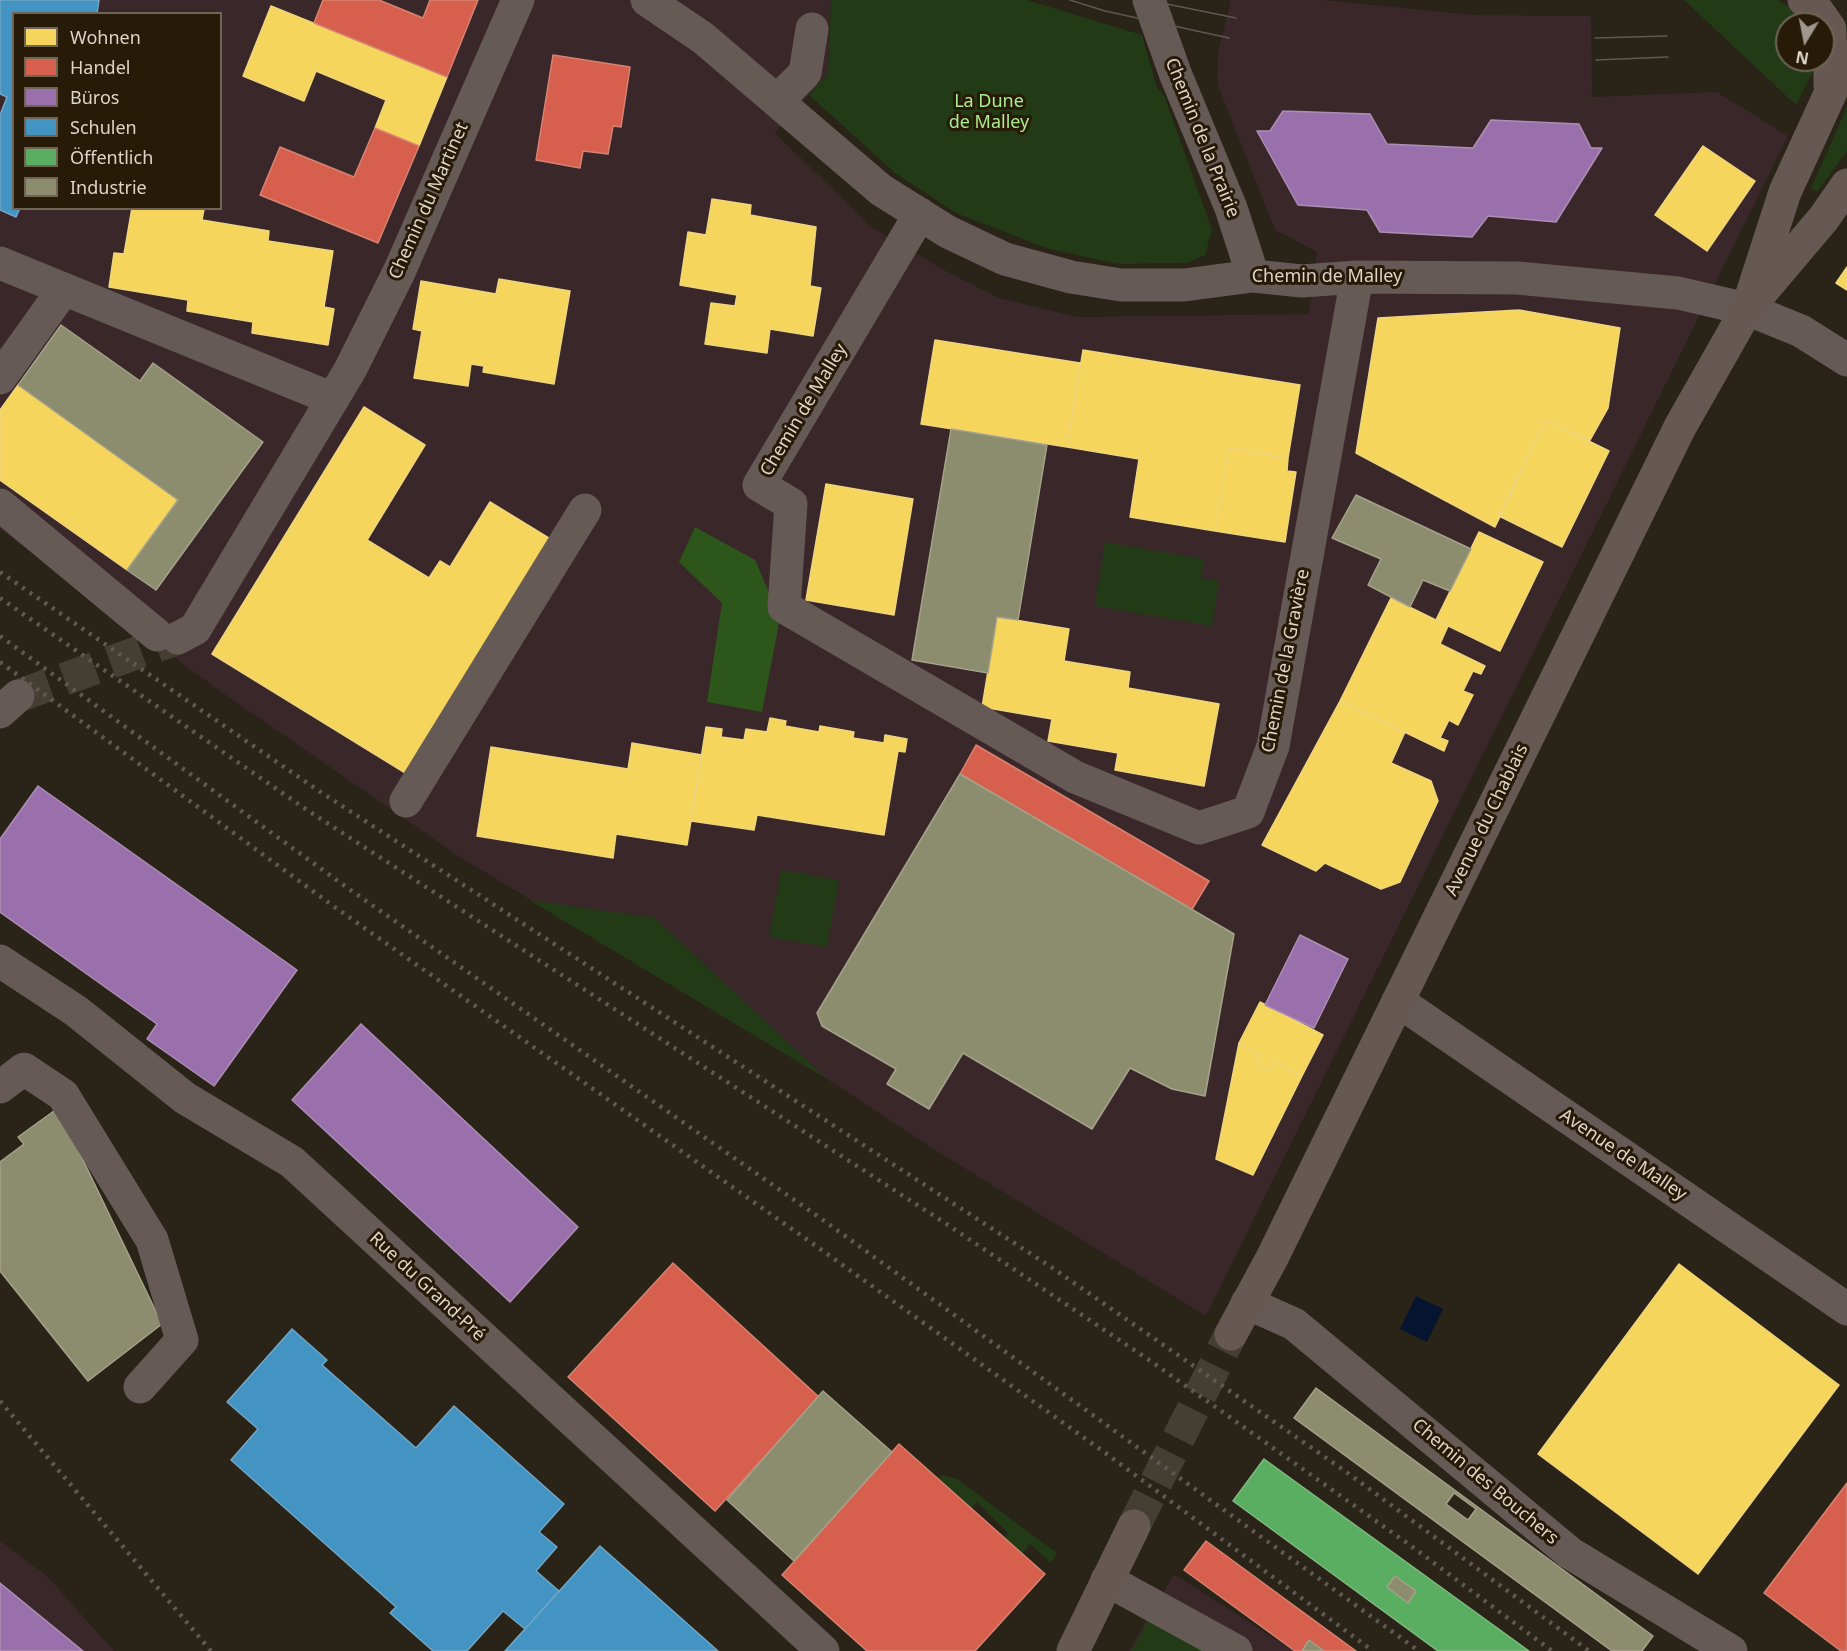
<!DOCTYPE html>
<html>
<head>
<meta charset="utf-8">
<style>
  body { margin:0 }
  #map { position:relative; width:1847px; height:1651px; overflow:hidden; background:#292318; font-family:"Noto Sans",sans-serif }
  canvas { display:block }
  .legend { position:absolute; left:12px; top:12px; width:210px; height:198px; box-sizing:border-box; background:#271b07; border:2px solid #706555; margin:0; padding:8px 10px; list-style:none; font-size:18px; color:#ded5c9 }
  .legend li { display:flex; align-items:center; gap:12px; height:30px }
  .legend b { width:30px; border:2px solid #706555 }
  .north { position:absolute; left:1775px; top:12px; width:60px; height:60px; box-sizing:border-box; background:#271b07; border:2px solid #706555; border-radius:50%; rotate:190deg; font-size:16px; font-weight:700; line-height:24px; text-align:center; color:#ded5c9 }
  .north::after { content:''; display:block; margin:auto; width:21px; height:27px; background:#9f978b; clip-path:polygon(50% 0,100% 100%,50% 72%,0 100%) }
</style>
</head>
<body>
<div id="map">
<canvas width="1847" height="1651"></canvas>
<ul class="legend">
<li><b style="height:16px;background:#f6d55c"></b>Wohnen</li>
<li><b style="height:16px;background:#d6604d"></b>Handel</li>
<li><b style="height:16px;background:#9970ab"></b>Büros</li>
<li><b style="height:16px;background:#4393c3"></b>Schulen</li>
<li><b style="height:16px;background:#5aae61"></b>Öffentlich</li>
<li><b style="height:16px;background:#8c8c6e"></b>Industrie</li>
</ul>
<div class="north">N</div>
</div>
<script>
const ctx = document.querySelector('canvas').getContext('2d');
ctx.lineJoin = 'round';
function fill(path, color) {
  ctx.fillStyle = color;
  ctx.fill(path, 'evenodd');
}
function toPath(rows) {
  const path = new Path2D();
  for (const r of rows) {
    path.moveTo(r[0], r[1]);
    for (let i = 2; i < r.length; i += 2) path.lineTo(r[i], r[i + 1]);
  }
  return path;
}
function strokePath(path, color, width, dash) {
  ctx.strokeStyle = color;
  ctx.lineWidth = width;
  ctx.lineCap = dash ? 'butt' : 'round';
  ctx.setLineDash(dash || []);
  ctx.stroke(path);
}
function drawText(font, color, halo, rows, align = 'center') {
  ctx.font = font + ' "Noto Sans",sans-serif';
  ctx.lineWidth = 6;
  ctx.setLineDash([]);
  ctx.textBaseline = 'middle';
  ctx.strokeStyle = halo;
  ctx.fillStyle = color;
  for (const [text, x, y, turn = 0] of rows) {
    ctx.save();
    ctx.translate(x, y);
    ctx.rotate((+turn || 0) * Math.PI / 180);
    ctx.textAlign = isNaN(turn) ? turn : align;
    if (halo) ctx.strokeText(text, 0, 0);
    ctx.fillText(text, 0, 0);
    ctx.restore();
  }
}
fill(toPath([
  [0,0,831,0,828,73,775,133,873,228,946,271,999,298,1077,317,1309,314,1317,252,1275,230,1217,83,1218,53,1231,0,1324,0,1474,15,1591,16,1592,97,1717,92,1788,136,1206,1316,935,1150,827,1079,463,859,220,691,0,529],
  [14,14,220,14,220,208,14,208],
  [0,1541,46,1575,114,1651,0,1651],
  [1174,1574,1294,1651,1129,1651]
]), '#39272a');
fill(toPath([
  [831,0,1027,0,1142,35,1157,88,1164,95,1212,230,1205,255,1187,263,1117,264,1046,248,956,213,895,173,809,95,828,73],
  [1684,0,1778,0,1806,17,1810,24,1787,24,1787,60,1819,60,1796,105],
  [1847,107,1847,151,1817,192,1811,188],
  [1105,542,1204,559,1201,578,1219,581,1212,626,1095,606],
  [781,870,839,880,827,947,769,937],
  [529,900,655,918,827,1079],
  [943,1475,957,1479,1057,1553,1051,1563,1030,1544,1022,1554,1005,1538,1008,1533,977,1502,971,1508,938,1478],
  [1150,1616,1204,1651,1132,1651]
]), '#223a16');
fill(toPath([
  [695,527,755,560,780,618,762,712,707,702,722,603,679,562]
]), '#2d561a');
fill(toPath([
  [1416,1296,1443,1309,1427,1342,1400,1329]
]), '#051530');
const homes = toPath([
  [271,6,447,77,419,146,375,128,386,100,316,71,304,101,243,76,271,6],
  [1703,146,1755,181,1707,251,1655,215,1703,146],
  [712,199,751,205,750,215,816,227,810,286,821,288,813,336,770,329,767,353,705,344,711,303,735,306,737,295,680,285,688,232,706,235,712,199],
  [132,208,204,209,202,220,269,231,268,241,333,251,324,307,334,309,328,345,252,333,253,322,187,311,188,300,109,287,114,253,124,254,132,208],
  [1847,267,1847,290,1836,283,1847,267],
  [499,279,570,291,554,384,483,372,484,366,471,364,468,386,414,378,422,331,413,329,421,281,496,294,499,279],
  [1519,310,1620,328,1608,408,1589,442,1546,420,1495,527,1356,453,1378,318,1519,310],
  [935,340,1080,363,1067,447,921,424,935,340],
  [1083,350,1300,385,1288,458,1229,448,1215,531,1130,517,1139,459,1067,447,1083,350],
  [18,385,178,500,127,570,0,480,0,410,18,385],
  [364,407,425,445,367,540,429,578,440,561,450,567,490,502,552,540,407,774,212,654,364,407],
  [1546,420,1609,451,1562,547,1499,516,1546,420],
  [1229,448,1288,458,1287,471,1296,472,1285,542,1215,531,1229,448],
  [826,484,913,499,894,615,806,600,826,484],
  [1479,532,1543,562,1500,651,1436,620,1479,532],
  [1391,598,1448,626,1440,644,1485,666,1481,674,1473,671,1463,691,1473,695,1458,725,1449,720,1440,738,1448,741,1444,751,1340,701,1391,598],
  [997,617,1069,629,1064,661,1130,672,1128,688,1219,704,1204,786,1115,770,1118,753,1048,741,1052,719,982,707,997,617],
  [1340,701,1405,732,1391,763,1431,781,1438,801,1400,882,1381,889,1325,863,1316,871,1262,845,1340,701],
  [770,718,786,721,785,726,819,732,820,726,854,732,853,738,884,743,885,735,907,739,905,752,898,751,884,835,757,815,754,830,691,821,706,727,722,729,721,737,744,740,746,729,767,732,770,718],
  [632,743,702,755,687,845,616,834,613,858,477,836,491,747,628,769,632,743],
  [1260,1002,1323,1035,1302,1076,1274,1061,1269,1071,1255,1064,1260,1055,1239,1043,1260,1002],
  [1239,1043,1260,1055,1255,1064,1269,1071,1274,1061,1302,1076,1253,1175,1216,1159,1239,1043],
  [1679,1264,1839,1385,1698,1574,1538,1454,1679,1264]
]);
fill(homes, '#f6d55c');
strokePath(homes, '#efd57d', 1.5);
const shops = toPath([
  [323,0,379,0,423,18,430,0,478,0,447,77,314,23,323,0],
  [553,55,630,67,621,127,613,126,608,154,583,151,580,168,536,160,553,55],
  [375,128,419,146,378,243,260,195,280,147,354,177,375,128],
  [976,745,1209,881,1191,911,960,774,976,745],
  [673,1263,819,1397,715,1511,568,1377,673,1263],
  [899,1444,1045,1574,975,1651,867,1651,782,1575,899,1444],
  [1847,1483,1847,1651,1841,1651,1764,1593,1847,1483],
  [1206,1541,1356,1651,1295,1651,1184,1570,1206,1541]
]);
fill(shops, '#d6604d');
strokePath(shops, '#d88372', 1.5);
const offices = toPath([
  [1283,111,1370,114,1387,144,1473,148,1491,120,1579,124,1591,148,1602,148,1556,222,1488,216,1472,237,1380,232,1367,210,1298,205,1257,131,1270,131,1283,111],
  [38,786,297,970,214,1086,147,1039,157,1024,0,912,0,839,38,786],
  [1300,935,1348,959,1314,1028,1265,1005,1300,935],
  [361,1024,578,1227,510,1302,292,1100,361,1024],
  [0,1583,83,1651,0,1651,0,1583]
]);
fill(offices, '#9970ab');
strokePath(offices, '#ae8eb4', 1.5);
const schools = toPath([
  [0,0,99,0,97,14,14,14,14,208,20,208,16,217,0,210,0,115,7,97,0,94,0,0],
  [292,1329,327,1360,322,1365,416,1448,454,1406,564,1504,539,1532,557,1547,536,1571,559,1591,525,1629,503,1611,467,1651,433,1651,390,1613,396,1607,231,1460,258,1429,227,1402,292,1329],
  [600,1546,718,1651,505,1651,600,1546]
]);
fill(schools, '#4393c3');
strokePath(schools, '#72a7c5', 1.5);
const public = toPath([
  [1264,1459,1529,1651,1438,1651,1233,1501,1264,1459]
]);
fill(public, '#5aae61');
strokePath(public, '#82ba80', 1.5);
const industry = toPath([
  [61,325,140,381,153,363,263,442,156,590,127,570,178,500,18,385,61,325],
  [951,429,1047,445,1018,620,997,617,988,673,912,660,951,429],
  [1356,495,1471,549,1450,591,1423,580,1410,607,1368,585,1381,559,1332,538,1356,495],
  [960,774,1234,934,1205,1096,1172,1089,1130,1068,1092,1129,963,1053,929,1109,887,1084,896,1069,822,1026,817,1013,960,774],
  [58,1108,162,1324,88,1381,0,1271,0,1162,24,1144,18,1137,58,1108],
  [1316,1388,1653,1636,1642,1651,1612,1651,1294,1418,1316,1388],
  [823,1391,892,1452,794,1561,727,1500,823,1391],
  [1454,1493,1476,1509,1468,1520,1446,1504,1454,1493],
  [1395,1576,1416,1591,1408,1603,1387,1587,1395,1576],
  [1309,1640,1324,1651,1302,1651,1309,1640]
]);
fill(industry, '#8c8c6e');
strokePath(industry, '#a5a289', 1.5);
strokePath(toPath([
  [18,696,178,638]
]), '#443e33', 33, [33, 16]);
strokePath(toPath([
  [1134,1526,1231,1334]
]), '#443e33', 33, [33, 16]);
strokePath(toPath([
  [647,0,703,38,881,190,948,232,1005,259,1071,277,1121,285,1184,285,1253,276,1302,281,1357,277,1517,278,1678,293,1747,309,1801,331,1847,360],
  [1149,0,1175,73,1231,208,1253,276],
  [778,100,805,73,812,29],
  [920,214,759,485,791,504,784,607,1075,777,1199,828,1248,812,1273,746,1357,277],
  [0,263,333,399],
  [0,378,64,289],
  [0,505,157,635],
  [178,638,195,629,350,370,400,270,518,0],
  [0,712,18,696],
  [406,801,585,510],
  [0,961,76,1011,185,1098,292,1162,823,1651],
  [1398,1001,1847,1309],
  [0,1087,24,1069,63,1095,152,1240,182,1340,140,1387],
  [1247,1303,1294,1324,1570,1553,1731,1651],
  [1107,1580,1236,1651]
]), '#665a57', 33);
strokePath(toPath([
  [1804,0,1814,6,1830,29,1830,86],
  [1752,294,1785,192,1847,57],
  [1231,1334,1272,1258,1680,427,1747,309,1824,218,1847,185],
  [1073,1651,1134,1526]
]), '#665954', 33);
strokePath(toPath([
  [1070,0,1105,11,1229,38],
  [1147,0,1236,18],
  [1595,38,1667,36],
  [1596,60,1668,57]
]), '#605953', 1.5);
strokePath(toPath([
  [0,572,319,791,1051,1267,1345,1471,1589,1651],
  [0,598,307,810,945,1223,1152,1362,1407,1543,1552,1651],
  [0,636,349,889,823,1220,1419,1651],
  [0,662,336,908,809,1241,1104,1452,1373,1651],
  [0,1401,211,1651]
]), '#605953', 4.5, [3, 6]);
drawText('18px', '#a7ec8f', '#271b07', [
  ["La Dune",989,102],
  ["de Malley",989,123]
]);
drawText('18px', '#ded5c9', '#271b07', [
  ["Chemin de la Prairie",1202,138,68],
  ["Chemin du Martinet",429,201,-66],
  ["Chemin de Malley",1327,277],
  ["Chemin de Malley",804,410,-59],
  ["Chemin de la Gravière",1286,661,-79],
  ["Avenue du Chablais",1487,820,-64],
  ["Avenue de Malley",1623,1155,34],
  ["Rue du Grand-Pré",427,1287,43],
  ["Chemin des Bouchers",1485,1482,40]
]);
</script>
</body>
</html>
